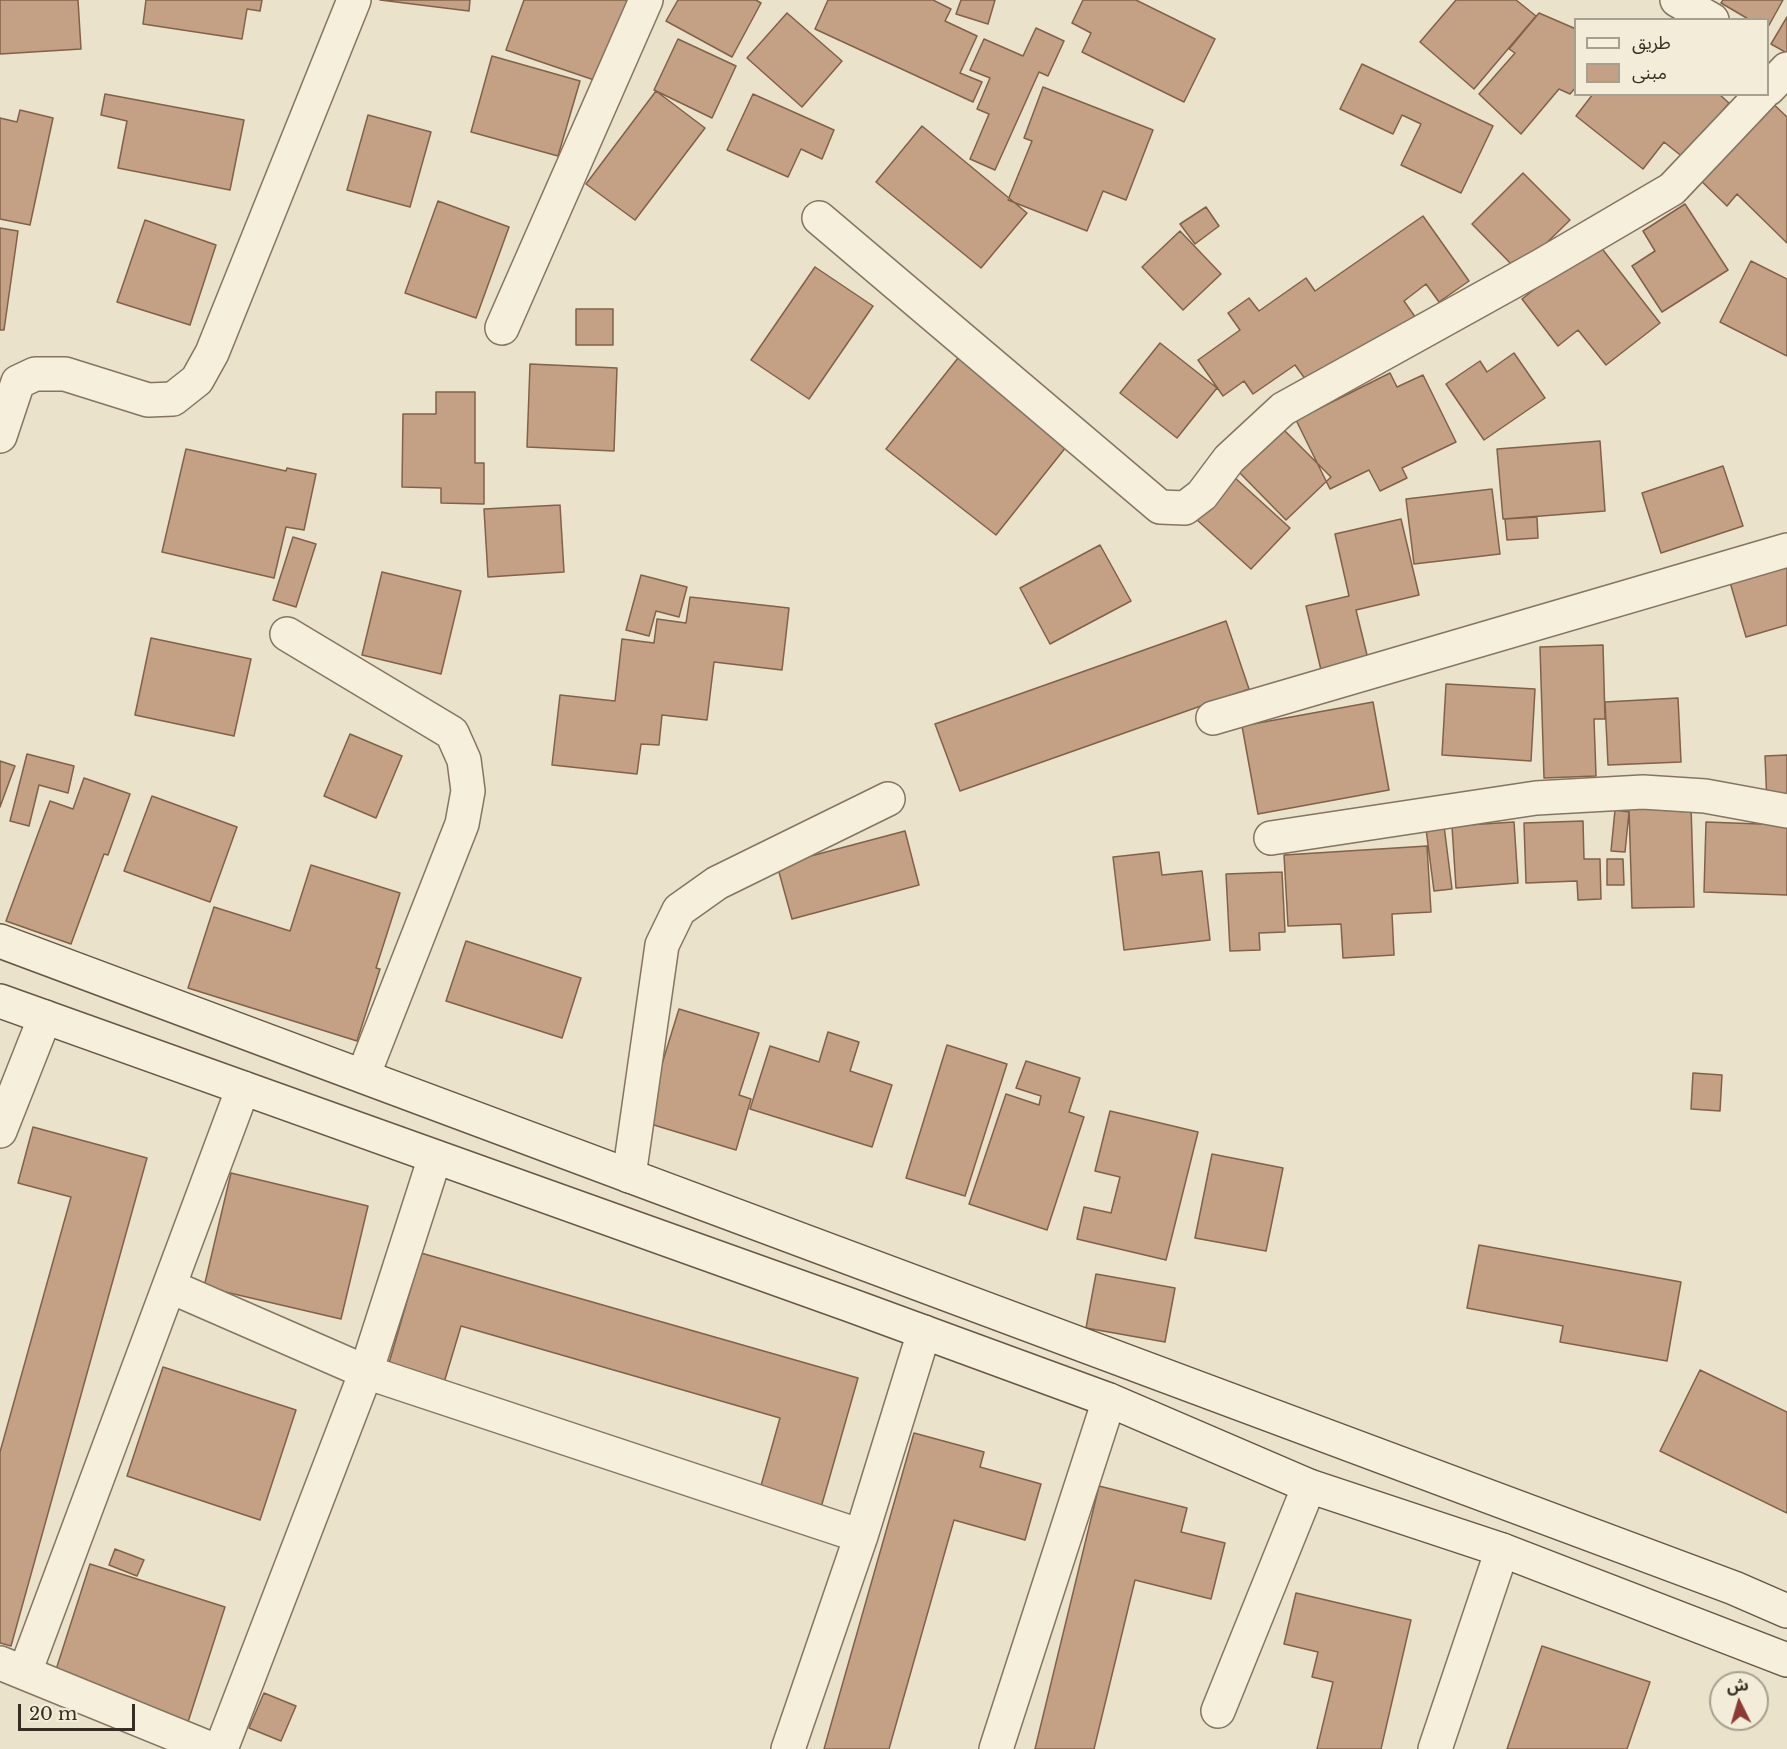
<!DOCTYPE html>
<html>
<head>
<meta charset="utf-8">
<style>
  body { margin:0 }
  #map { position:relative; width:1787px; height:1749px; overflow:hidden; background:#eae2ca; font-family:"Libre Baskerville","Noto Sans Arabic",serif }
  canvas { display:block }
  .legend { position:absolute; left:1574px; top:18px; width:195px; height:78px; box-sizing:border-box; background:#f2ecd8; border:2px solid #a7a08f; margin:0; padding:8px 10px; list-style:none; font-size:18px; color:#372d22 }
  .legend li { display:flex; align-items:center; gap:12px; height:30px }
  .legend b { width:30px; border:2px solid #a7a08f }
  .north { position:absolute; left:1709px; top:1671px; width:60px; height:60px; box-sizing:border-box; background:#f2ecd8; border:2px solid #a7a08f; border-radius:50%; rotate:355deg; font-size:16px; font-weight:700; line-height:24px; text-align:center; color:#372d22 }
  .north::after { content:''; display:block; margin:auto; width:21px; height:27px; background:#8d3a36; clip-path:polygon(50% 0,100% 100%,50% 72%,0 100%) }
  .scale { position:absolute; left:18px; top:1704px; width:117px; height:27px; box-sizing:border-box; border:3px solid #372d22; border-top:0; padding-left:8px; font-size:18px; line-height:21px; white-space:nowrap; color:#372d22; -webkit-text-stroke:4px #f2ecd8; paint-order:stroke }
</style>
</head>
<body>
<div id="map">
<canvas width="1787" height="1749"></canvas>
<ul class="legend">
<li><b style="height:8px;background:#f5efdc"></b>طريق</li>
<li><b style="height:16px;background:#c4a184"></b>مبنى</li>
</ul>
<div class="north">ش</div>
<div class="scale">20 m</div>
</div>
<script>
const ctx = document.querySelector('canvas').getContext('2d');
ctx.lineJoin = 'round';
function fill(path, color) {
  ctx.fillStyle = color;
  ctx.fill(path, 'evenodd');
}
function toPath(rows) {
  const path = new Path2D();
  for (const r of rows) {
    path.moveTo(r[0], r[1]);
    for (let i = 2; i < r.length; i += 2) path.lineTo(r[i], r[i + 1]);
  }
  return path;
}
function strokePath(path, color, width, dash) {
  ctx.strokeStyle = color;
  ctx.lineWidth = width;
  ctx.lineCap = dash ? 'butt' : 'round';
  ctx.setLineDash(dash || []);
  ctx.stroke(path);
}
const building = toPath([
  [0,0,78,0,81,49,0,54,0,0],
  [146,0,262,0,260,11,247,9,242,39,143,24,146,0],
  [380,0,470,0,469,11,380,0],
  [524,0,629,0,600,82,506,50,524,0],
  [678,0,756,0,761,3,732,57,666,21,678,0],
  [828,0,933,0,951,9,945,21,977,36,960,73,982,82,973,102,815,29,828,0],
  [961,0,995,0,988,24,956,14,961,0],
  [1083,0,1136,0,1215,39,1184,102,1082,52,1091,33,1072,23,1083,0],
  [1456,0,1516,0,1536,16,1474,89,1420,42,1456,0],
  [1723,0,1783,0,1768,27,1768,20,1750,20,1721,3,1723,0],
  [787,13,842,61,802,107,747,58,787,13],
  [1539,13,1576,29,1576,87,1570,94,1559,89,1521,134,1479,94,1515,53,1509,49,1539,13],
  [1787,17,1787,53,1771,44,1787,17],
  [1036,28,1064,41,1048,76,1039,72,995,170,970,159,989,114,977,109,990,78,970,70,984,39,1023,56,1036,28],
  [678,39,736,66,712,118,654,90,678,39],
  [492,56,580,81,558,156,471,132,492,56],
  [1362,64,1493,126,1461,193,1401,165,1421,124,1402,115,1393,134,1340,109,1362,64],
  [1043,87,1153,130,1126,200,1103,191,1087,231,1008,200,1032,141,1024,138,1043,87],
  [656,91,705,128,635,220,586,184,656,91],
  [105,94,244,120,230,190,118,168,127,121,101,115,105,94],
  [753,94,834,130,822,159,801,149,788,177,727,150,753,94],
  [1593,94,1719,94,1729,103,1684,158,1664,142,1643,169,1576,116,1593,94],
  [1766,97,1787,117,1787,243,1737,194,1727,206,1694,174,1766,97],
  [20,110,53,118,30,225,0,219,0,118,17,122,20,110],
  [368,115,431,132,410,207,347,190,368,115],
  [922,126,1027,213,981,268,876,182,922,126],
  [1523,173,1570,220,1518,271,1472,224,1523,173],
  [438,201,509,227,476,318,405,293,438,201],
  [1685,204,1728,270,1662,312,1632,266,1655,251,1643,231,1685,204],
  [1206,207,1219,226,1195,244,1180,224,1206,207],
  [1423,216,1469,281,1439,302,1426,284,1404,301,1420,324,1311,387,1295,365,1253,394,1244,381,1223,396,1198,360,1240,330,1228,313,1249,298,1259,311,1306,278,1315,291,1423,216],
  [145,220,216,245,190,325,117,302,145,220],
  [0,228,18,231,4,330,0,330,0,228],
  [1180,231,1221,274,1183,310,1142,267,1180,231],
  [1596,241,1660,323,1606,365,1578,330,1558,346,1522,299,1596,241],
  [1751,261,1787,279,1787,356,1720,322,1751,261],
  [815,267,873,306,809,399,751,360,815,267],
  [576,309,613,309,613,345,576,345,576,309],
  [1160,343,1217,388,1177,438,1120,393,1160,343],
  [1514,353,1545,398,1484,440,1446,384,1480,361,1487,372,1514,353],
  [958,358,1015,403,1013,405,1066,447,996,535,886,449,958,358],
  [530,364,617,368,614,451,527,447,530,364],
  [1390,373,1397,387,1423,375,1456,442,1402,468,1407,478,1380,491,1369,470,1330,489,1296,420,1390,373],
  [436,392,475,392,475,463,484,463,484,504,441,503,441,488,402,487,403,414,436,414,436,392],
  [1282,428,1331,477,1286,520,1238,471,1282,428],
  [1600,441,1605,511,1503,519,1497,449,1600,441],
  [186,449,286,471,287,468,316,474,304,530,286,527,274,578,162,552,186,449],
  [1723,466,1743,526,1661,553,1642,493,1723,466],
  [1234,477,1290,528,1251,569,1196,519,1234,477],
  [1492,489,1500,554,1414,564,1406,499,1492,489],
  [560,505,564,572,488,577,484,509,560,505],
  [1537,517,1538,538,1507,540,1505,519,1537,517],
  [1401,519,1419,595,1356,610,1368,659,1321,670,1306,606,1349,596,1335,534,1401,519],
  [293,537,316,544,296,607,273,600,293,537],
  [1100,545,1131,601,1050,644,1020,588,1100,545],
  [1787,555,1787,625,1746,637,1727,572,1787,555],
  [382,572,461,591,441,674,362,655,382,572],
  [641,575,687,587,679,617,656,611,649,636,626,630,641,575],
  [690,597,789,608,782,670,714,662,707,720,662,715,659,745,641,744,637,774,552,765,560,695,615,701,622,639,654,643,657,619,686,623,690,597],
  [1226,621,1249,689,960,791,935,724,1226,621],
  [151,638,251,659,234,736,135,715,151,638],
  [1603,645,1605,719,1594,719,1596,776,1544,778,1540,647,1603,645],
  [1446,684,1535,689,1531,761,1442,755,1446,684],
  [1678,698,1681,762,1608,765,1605,702,1678,698],
  [1373,702,1389,790,1258,814,1242,726,1373,702],
  [350,734,402,756,376,818,324,796,350,734],
  [27,754,74,766,68,793,39,785,29,826,10,821,27,754],
  [1787,755,1787,802,1767,803,1765,756,1787,755],
  [0,761,15,766,0,807,0,761],
  [84,778,130,794,108,855,104,854,71,944,6,921,50,801,73,809,84,778],
  [152,796,237,827,210,902,124,871,152,796],
  [1691,805,1694,907,1632,908,1629,808,1691,805],
  [1615,810,1629,812,1625,852,1611,851,1615,810],
  [1583,821,1584,859,1600,859,1601,899,1578,900,1577,881,1526,883,1524,823,1583,821],
  [1514,822,1518,883,1456,888,1452,826,1514,822],
  [1706,822,1787,825,1787,895,1704,892,1706,822],
  [1444,826,1452,889,1434,891,1426,829,1444,826],
  [905,831,919,885,792,919,777,865,905,831],
  [1427,846,1431,912,1392,914,1394,955,1343,958,1341,924,1288,926,1284,855,1427,846],
  [1159,852,1162,875,1202,871,1210,940,1124,950,1113,857,1159,852],
  [1607,859,1623,859,1624,885,1607,885,1607,859],
  [311,865,400,893,376,968,380,969,357,1041,188,988,214,907,290,931,311,865],
  [1282,872,1285,932,1259,933,1260,950,1230,951,1226,874,1282,872],
  [466,941,581,978,562,1038,446,1001,466,941],
  [679,1009,759,1033,739,1095,751,1099,736,1150,644,1122,679,1009],
  [828,1032,859,1042,850,1071,892,1085,872,1147,750,1109,770,1046,819,1062,828,1032],
  [947,1045,1007,1064,965,1196,906,1178,947,1045],
  [1026,1061,1080,1078,1069,1112,1084,1117,1047,1230,969,1204,1006,1094,1039,1105,1041,1096,1016,1088,1026,1061],
  [1693,1073,1722,1075,1720,1111,1691,1109,1693,1073],
  [1110,1111,1198,1132,1166,1260,1077,1239,1084,1207,1111,1213,1120,1177,1095,1171,1110,1111],
  [33,1127,147,1158,11,1646,0,1643,0,1452,71,1197,18,1183,33,1127],
  [1212,1154,1283,1168,1266,1251,1195,1238,1212,1154],
  [231,1173,368,1206,341,1319,204,1287,231,1173],
  [1479,1245,1681,1282,1667,1361,1560,1342,1563,1326,1467,1308,1479,1245],
  [421,1253,858,1378,816,1525,755,1507,780,1418,461,1326,443,1386,387,1370,421,1253],
  [1096,1274,1175,1288,1165,1342,1086,1328,1096,1274],
  [163,1367,296,1410,260,1520,127,1476,163,1367],
  [1700,1370,1787,1412,1787,1513,1660,1451,1700,1370],
  [914,1433,984,1452,980,1467,1041,1484,1025,1540,954,1520,889,1749,824,1749,914,1433],
  [1099,1486,1187,1508,1181,1532,1225,1543,1211,1599,1135,1580,1094,1749,1035,1749,1099,1486],
  [115,1549,144,1560,137,1576,109,1565,115,1549],
  [90,1564,225,1607,188,1722,53,1679,90,1564],
  [1296,1593,1411,1620,1381,1749,1317,1749,1333,1682,1312,1677,1318,1652,1284,1644,1296,1593],
  [1542,1646,1650,1682,1627,1749,1507,1749,1542,1646],
  [264,1693,296,1706,281,1741,249,1728,264,1693]
]);
fill(building, '#c4a184');
strokePath(building, '#816148', 1.5);
const street = toPath([
  [1677,0,1712,20],
  [1768,89,1787,69],
  [819,218,1160,507,1185,508,1202,495,1229,459,1283,409,1539,267,1672,189,1762,94],
  [502,328,646,0],
  [0,436,18,382,35,374,65,374,148,400,173,399,197,380,212,353,354,0],
  [287,634,452,733,464,760,468,791,462,824,363,1076],
  [1213,718,1787,550],
  [1271,838,1536,798,1643,792,1705,796,1787,811],
  [0,1131,45,1017],
  [435,1157,366,1372,861,1536],
  [629,1176,662,945,679,910,717,883,888,799],
  [169,1286,366,1372,221,1749],
  [0,1663,211,1749],
  [25,1672,243,1088],
  [1218,1711,1309,1486],
  [788,1749,861,1536,924,1332],
  [996,1749,1109,1400],
  [1435,1749,1502,1550]
]);
const secondary = toPath([
  [0,941,1734,1588,1787,1611],
  [0,1001,850,1305,1109,1400,1309,1486,1502,1550,1787,1660]
]);
strokePath(street, '#857560', 36);
strokePath(secondary, '#675643', 36);
strokePath(street, '#f5efdc', 33);
strokePath(secondary, '#f5efdc', 33);
</script>
</body>
</html>
